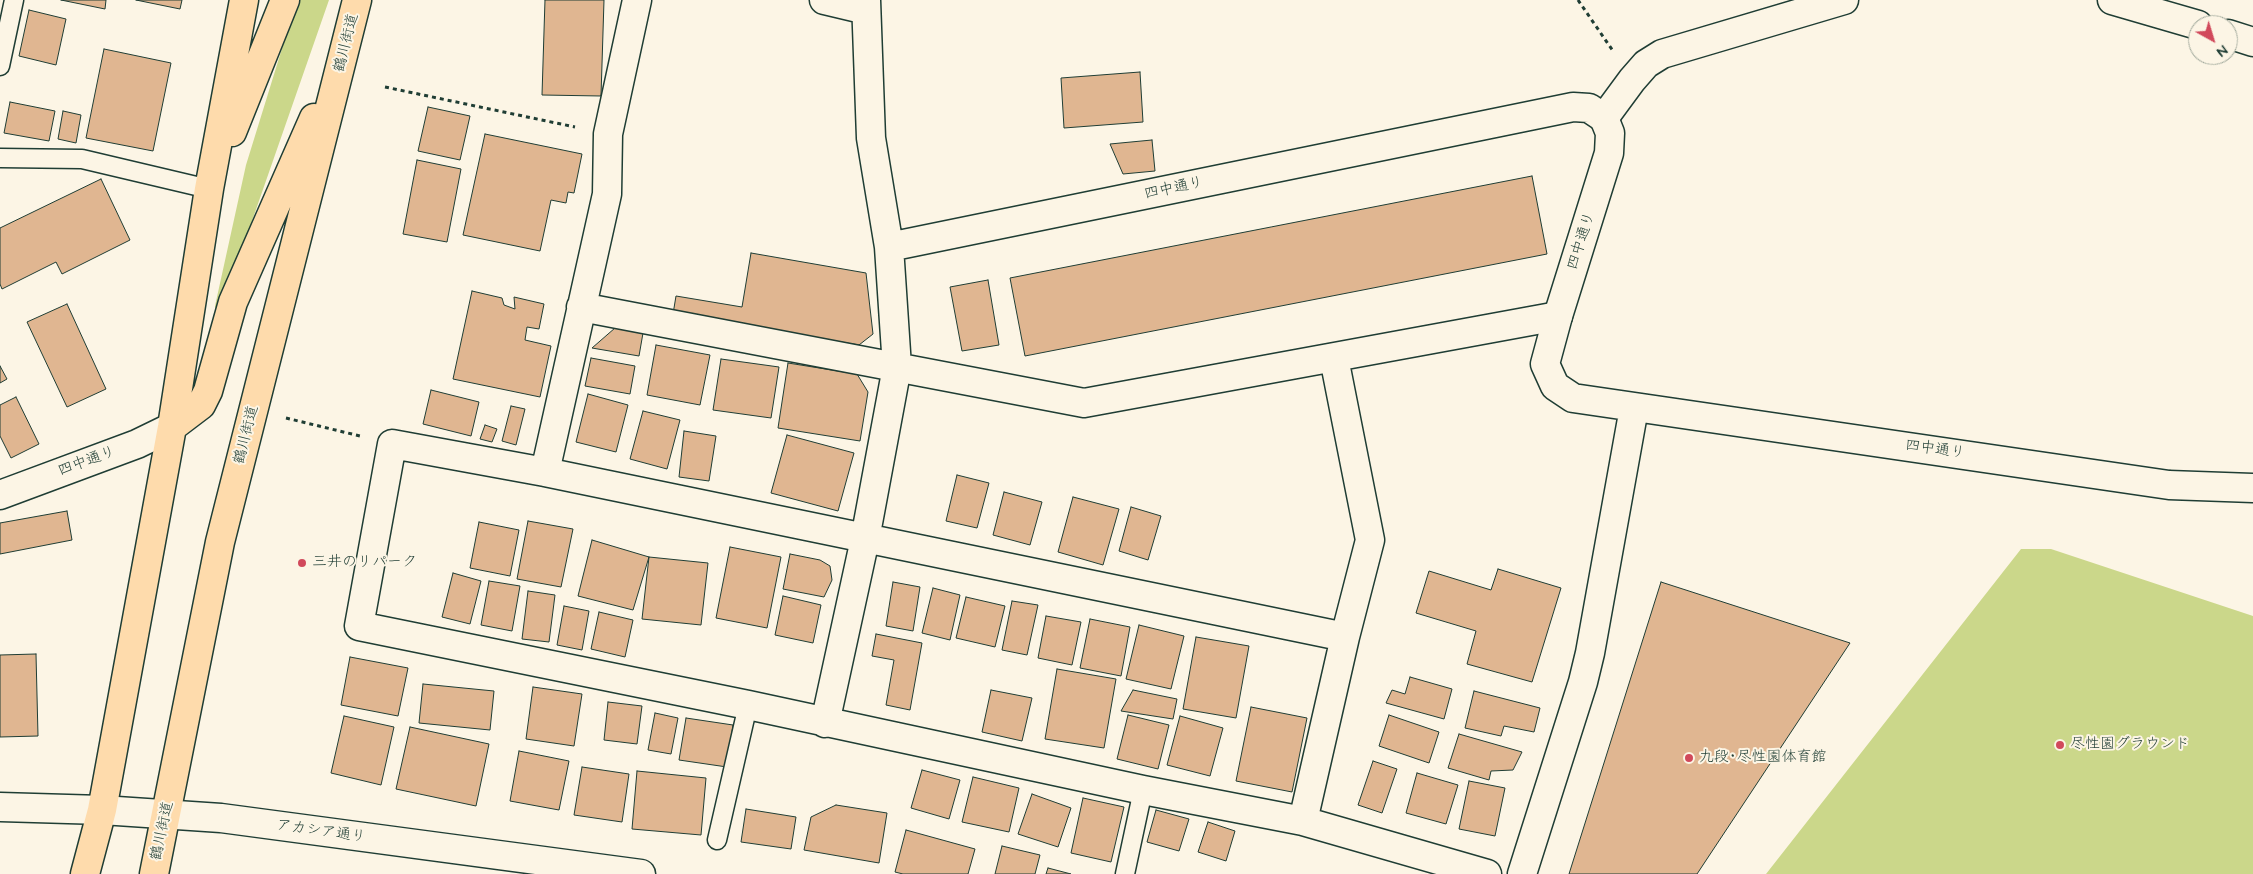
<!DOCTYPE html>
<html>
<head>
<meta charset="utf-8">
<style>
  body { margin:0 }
  #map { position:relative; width:2253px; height:874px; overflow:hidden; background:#fcf5e5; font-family:"Architects Daughter",sans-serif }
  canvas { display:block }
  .north { position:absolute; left:2188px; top:15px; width:50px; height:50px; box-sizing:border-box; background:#fcf5e5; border:1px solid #a4ab9e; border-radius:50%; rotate:141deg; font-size:14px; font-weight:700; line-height:20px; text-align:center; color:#1f3d34 }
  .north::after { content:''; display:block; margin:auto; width:18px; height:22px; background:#d1495b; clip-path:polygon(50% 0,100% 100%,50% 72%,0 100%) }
</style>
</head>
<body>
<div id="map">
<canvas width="2253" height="874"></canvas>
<div class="north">N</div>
</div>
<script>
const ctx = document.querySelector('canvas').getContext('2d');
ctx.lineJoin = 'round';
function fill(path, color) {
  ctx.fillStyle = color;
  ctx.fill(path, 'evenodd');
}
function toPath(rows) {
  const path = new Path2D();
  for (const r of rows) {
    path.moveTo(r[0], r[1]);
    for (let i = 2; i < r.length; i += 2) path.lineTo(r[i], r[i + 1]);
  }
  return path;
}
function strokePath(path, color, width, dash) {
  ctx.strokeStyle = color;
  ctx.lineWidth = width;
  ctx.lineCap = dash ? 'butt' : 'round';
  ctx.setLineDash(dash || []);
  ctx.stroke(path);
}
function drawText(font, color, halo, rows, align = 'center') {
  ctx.font = font + ' "Architects Daughter","Klee One",sans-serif';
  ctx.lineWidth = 4;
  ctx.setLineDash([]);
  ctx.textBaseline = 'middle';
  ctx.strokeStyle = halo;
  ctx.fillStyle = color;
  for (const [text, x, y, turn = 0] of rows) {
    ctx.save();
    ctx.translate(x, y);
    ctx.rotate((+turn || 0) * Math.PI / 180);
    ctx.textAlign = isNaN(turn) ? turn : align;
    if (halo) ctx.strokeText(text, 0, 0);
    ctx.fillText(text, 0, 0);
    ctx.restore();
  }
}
fill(toPath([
  [297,0,329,0,245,241,216,314,215,306,246,165],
  [2021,549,2051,549,2253,616,2253,874,1766,874]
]), '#cbd78a');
const building = toPath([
  [61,0,106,0,105,9,61,0],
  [136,0,182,0,180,9,136,0],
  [545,0,604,0,601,96,542,95,545,0],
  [29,10,66,19,56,65,19,56,29,10],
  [104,49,171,63,153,151,86,138,104,49],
  [1140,72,1143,122,1064,128,1061,78,1140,72],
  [10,102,55,111,49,141,4,133,10,102],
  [428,107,470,116,460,160,418,151,428,107],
  [63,111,81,115,76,143,58,139,63,111],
  [485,134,582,154,574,193,568,192,566,203,551,200,540,251,463,235,485,134],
  [1152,140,1155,171,1123,174,1110,144,1152,140],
  [417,160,461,169,447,242,403,234,417,160],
  [1532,176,1547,254,1025,356,1010,278,1532,176],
  [101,179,130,240,62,274,56,262,2,289,0,284,0,228,101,179],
  [751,253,866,273,873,334,859,345,673,314,676,296,742,307,751,253],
  [988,280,999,345,962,351,950,287,988,280],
  [472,291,502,298,504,305,515,309,514,297,544,304,539,329,527,327,525,340,551,346,540,397,453,379,472,291],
  [67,304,106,389,67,407,27,322,67,304],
  [615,328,643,333,639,356,592,348,615,328],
  [656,345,710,355,700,405,647,395,656,345],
  [591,358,635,366,630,394,585,386,591,358],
  [721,359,779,367,771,418,713,410,721,359],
  [788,363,857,374,868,392,860,441,778,428,788,363],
  [0,366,7,379,0,383,0,366],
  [431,390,479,402,471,436,423,424,431,390],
  [588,394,628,405,616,452,576,442,588,394],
  [16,397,39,444,11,458,0,436,0,405,16,397],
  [511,406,525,409,516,445,502,441,511,406],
  [643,411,680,420,667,469,630,459,643,411],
  [485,425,497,429,492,442,480,439,485,425],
  [684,431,716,436,709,481,679,477,684,431],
  [787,435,854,453,838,511,771,493,787,435],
  [957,475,989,483,977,528,946,521,957,475],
  [1004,492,1042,502,1030,545,993,535,1004,492],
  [1073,497,1119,509,1103,565,1058,552,1073,497],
  [1131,507,1161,516,1148,560,1119,551,1131,507],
  [67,511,72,540,0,554,0,523,67,511],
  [528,521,573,529,561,587,517,579,528,521],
  [479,522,519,530,510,576,470,568,479,522],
  [592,540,649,557,633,610,578,596,592,540],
  [730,547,781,557,767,628,716,618,730,547],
  [790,554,820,560,830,566,832,580,824,597,783,589,790,554],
  [649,557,708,563,701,625,642,619,649,557],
  [1498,569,1561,588,1532,682,1467,664,1476,631,1416,613,1429,571,1491,590,1498,569],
  [453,573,481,581,470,624,442,617,453,573],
  [489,581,520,586,512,631,481,625,489,581],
  [893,582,920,587,913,631,886,626,893,582],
  [1661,582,1850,643,1697,874,1569,874,1661,582],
  [933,588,960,595,950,640,922,633,933,588],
  [528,591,555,595,549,642,522,639,528,591],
  [783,596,821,605,813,643,775,635,783,596],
  [966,597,1005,606,995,647,956,638,966,597],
  [1012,601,1038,605,1027,655,1002,650,1012,601],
  [564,606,589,611,582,650,557,645,564,606],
  [599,612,633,620,625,657,591,649,599,612],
  [1046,616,1081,622,1072,665,1038,658,1046,616],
  [1090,619,1130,627,1121,676,1080,668,1090,619],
  [1139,625,1184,636,1171,689,1126,679,1139,625],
  [876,634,922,643,910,710,886,705,894,660,872,656,876,634],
  [1196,637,1249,646,1236,718,1183,709,1196,637],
  [36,654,38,736,0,737,0,655,36,654],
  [350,657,408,668,398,716,341,705,350,657],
  [1057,669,1116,679,1104,748,1045,739,1057,669],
  [1410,677,1452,689,1444,719,1386,703,1392,690,1405,694,1410,677],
  [423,684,494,691,490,730,419,723,423,684],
  [533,687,582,694,574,746,526,739,533,687],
  [991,690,1032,698,1022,741,982,732,991,690],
  [1133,690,1177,699,1173,719,1121,711,1133,690],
  [1474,691,1540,708,1534,732,1504,726,1501,736,1465,728,1474,691],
  [608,702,642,706,637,744,604,740,608,702],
  [1251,707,1307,718,1292,792,1236,781,1251,707],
  [655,713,678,718,671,754,648,750,655,713],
  [1128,715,1169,725,1158,769,1117,759,1128,715],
  [1389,715,1439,732,1429,763,1379,746,1389,715],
  [344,716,394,727,381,785,331,773,344,716],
  [1180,716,1223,728,1210,776,1167,765,1180,716],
  [686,718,733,725,727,767,679,760,686,718],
  [410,727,489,744,476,806,396,789,410,727],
  [1459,734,1522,752,1513,770,1491,771,1489,780,1448,768,1459,734],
  [519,751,569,761,559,810,510,801,519,751],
  [1373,761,1397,769,1382,813,1358,805,1373,761],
  [582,767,629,774,622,822,574,815,582,767],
  [922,770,960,780,949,819,911,808,922,770],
  [637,771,706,778,701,835,632,829,637,771],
  [1417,773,1458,785,1446,824,1406,813,1417,773],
  [973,777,1019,788,1009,832,962,822,973,777],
  [1469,781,1505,788,1495,836,1459,829,1469,781],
  [1032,794,1071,808,1058,847,1018,834,1032,794],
  [1083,798,1124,807,1111,862,1071,853,1083,798],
  [836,805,887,813,879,863,804,850,811,817,836,805],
  [746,809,796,817,791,849,741,842,746,809],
  [1156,810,1189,819,1179,851,1147,842,1156,810],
  [1208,822,1235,831,1226,861,1198,852,1208,822],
  [906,830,975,849,968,874,903,874,895,872,906,830],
  [1002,846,1040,855,1035,874,995,874,1002,846],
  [1048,868,1071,874,1046,874,1048,868]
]);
fill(building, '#e0b691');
strokePath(building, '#1f3d34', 1);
const service = toPath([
  [0,66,14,0],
  [0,158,82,159,209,189],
  [717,840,748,705],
  [1125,874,1143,790]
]);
const minor = toPath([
  [824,0,866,10],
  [889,247,1573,107,1589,108,1604,118,1632,80,1646,64,1662,54,1844,0],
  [581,307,1084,403,1558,316],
  [1334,358,1370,540,1345,637,1303,821,1487,874],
  [545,472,607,194,608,134,637,0],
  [0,495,137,444,172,427],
  [825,723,865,539,897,367,889,247,871,138,866,0],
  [1303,821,1143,790,748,705,359,626,392,444,545,472,1345,637]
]);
const tertiary = toPath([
  [2112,0,2198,25],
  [2228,34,2253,42],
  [1604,118,1610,133,1609,153,1558,316,1545,364,1555,386,1573,398,2169,485,2253,488],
  [0,807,102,810,221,818,641,874],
  [1522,874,1583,682,1590,653,1634,408]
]);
const primary = toPath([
  [232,132,285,0],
  [172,427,201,405,208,391,233,302,314,118],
  [85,874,102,810,172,427,209,189,244,0],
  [154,874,220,542,357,0]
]);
strokePath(service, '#1f3d34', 21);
strokePath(minor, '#1f3d34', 31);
strokePath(tertiary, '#1f3d34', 31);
strokePath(primary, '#1f3d34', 31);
strokePath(toPath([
  [1578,0,1613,51],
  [385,87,575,127],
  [286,418,360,436]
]), '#1f3d34', 3, [4, 4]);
strokePath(service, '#fcf5e5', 18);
strokePath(minor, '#fcf5e5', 28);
strokePath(tertiary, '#fcf5e5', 28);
strokePath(primary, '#fedbac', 28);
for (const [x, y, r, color] of [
  [302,563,5,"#d1495b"],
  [2060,745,5,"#d1495b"],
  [1689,758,5,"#d1495b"]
]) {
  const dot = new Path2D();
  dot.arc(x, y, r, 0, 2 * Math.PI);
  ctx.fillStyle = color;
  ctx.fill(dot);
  strokePath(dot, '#fcf5e5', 2);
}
drawText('15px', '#1f3d34', '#fcf5e5', [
  ["鶴川街道",347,43,-76],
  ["四中通り",1174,189,-12],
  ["四中通り",1582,241,-72],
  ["鶴川街道",247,435,-76],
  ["四中通り",1935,450,8],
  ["四中通り",87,462,-20],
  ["鶴川街道",163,831,-78],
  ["アカシア通り",321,832,8]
]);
drawText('15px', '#1f3d34', '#fcf5e5', [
  ["三井のリパーク",312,563],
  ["尽性園グラウンド",2070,745],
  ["九段･尽性園体育館",1699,758]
], 'left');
</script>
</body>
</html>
